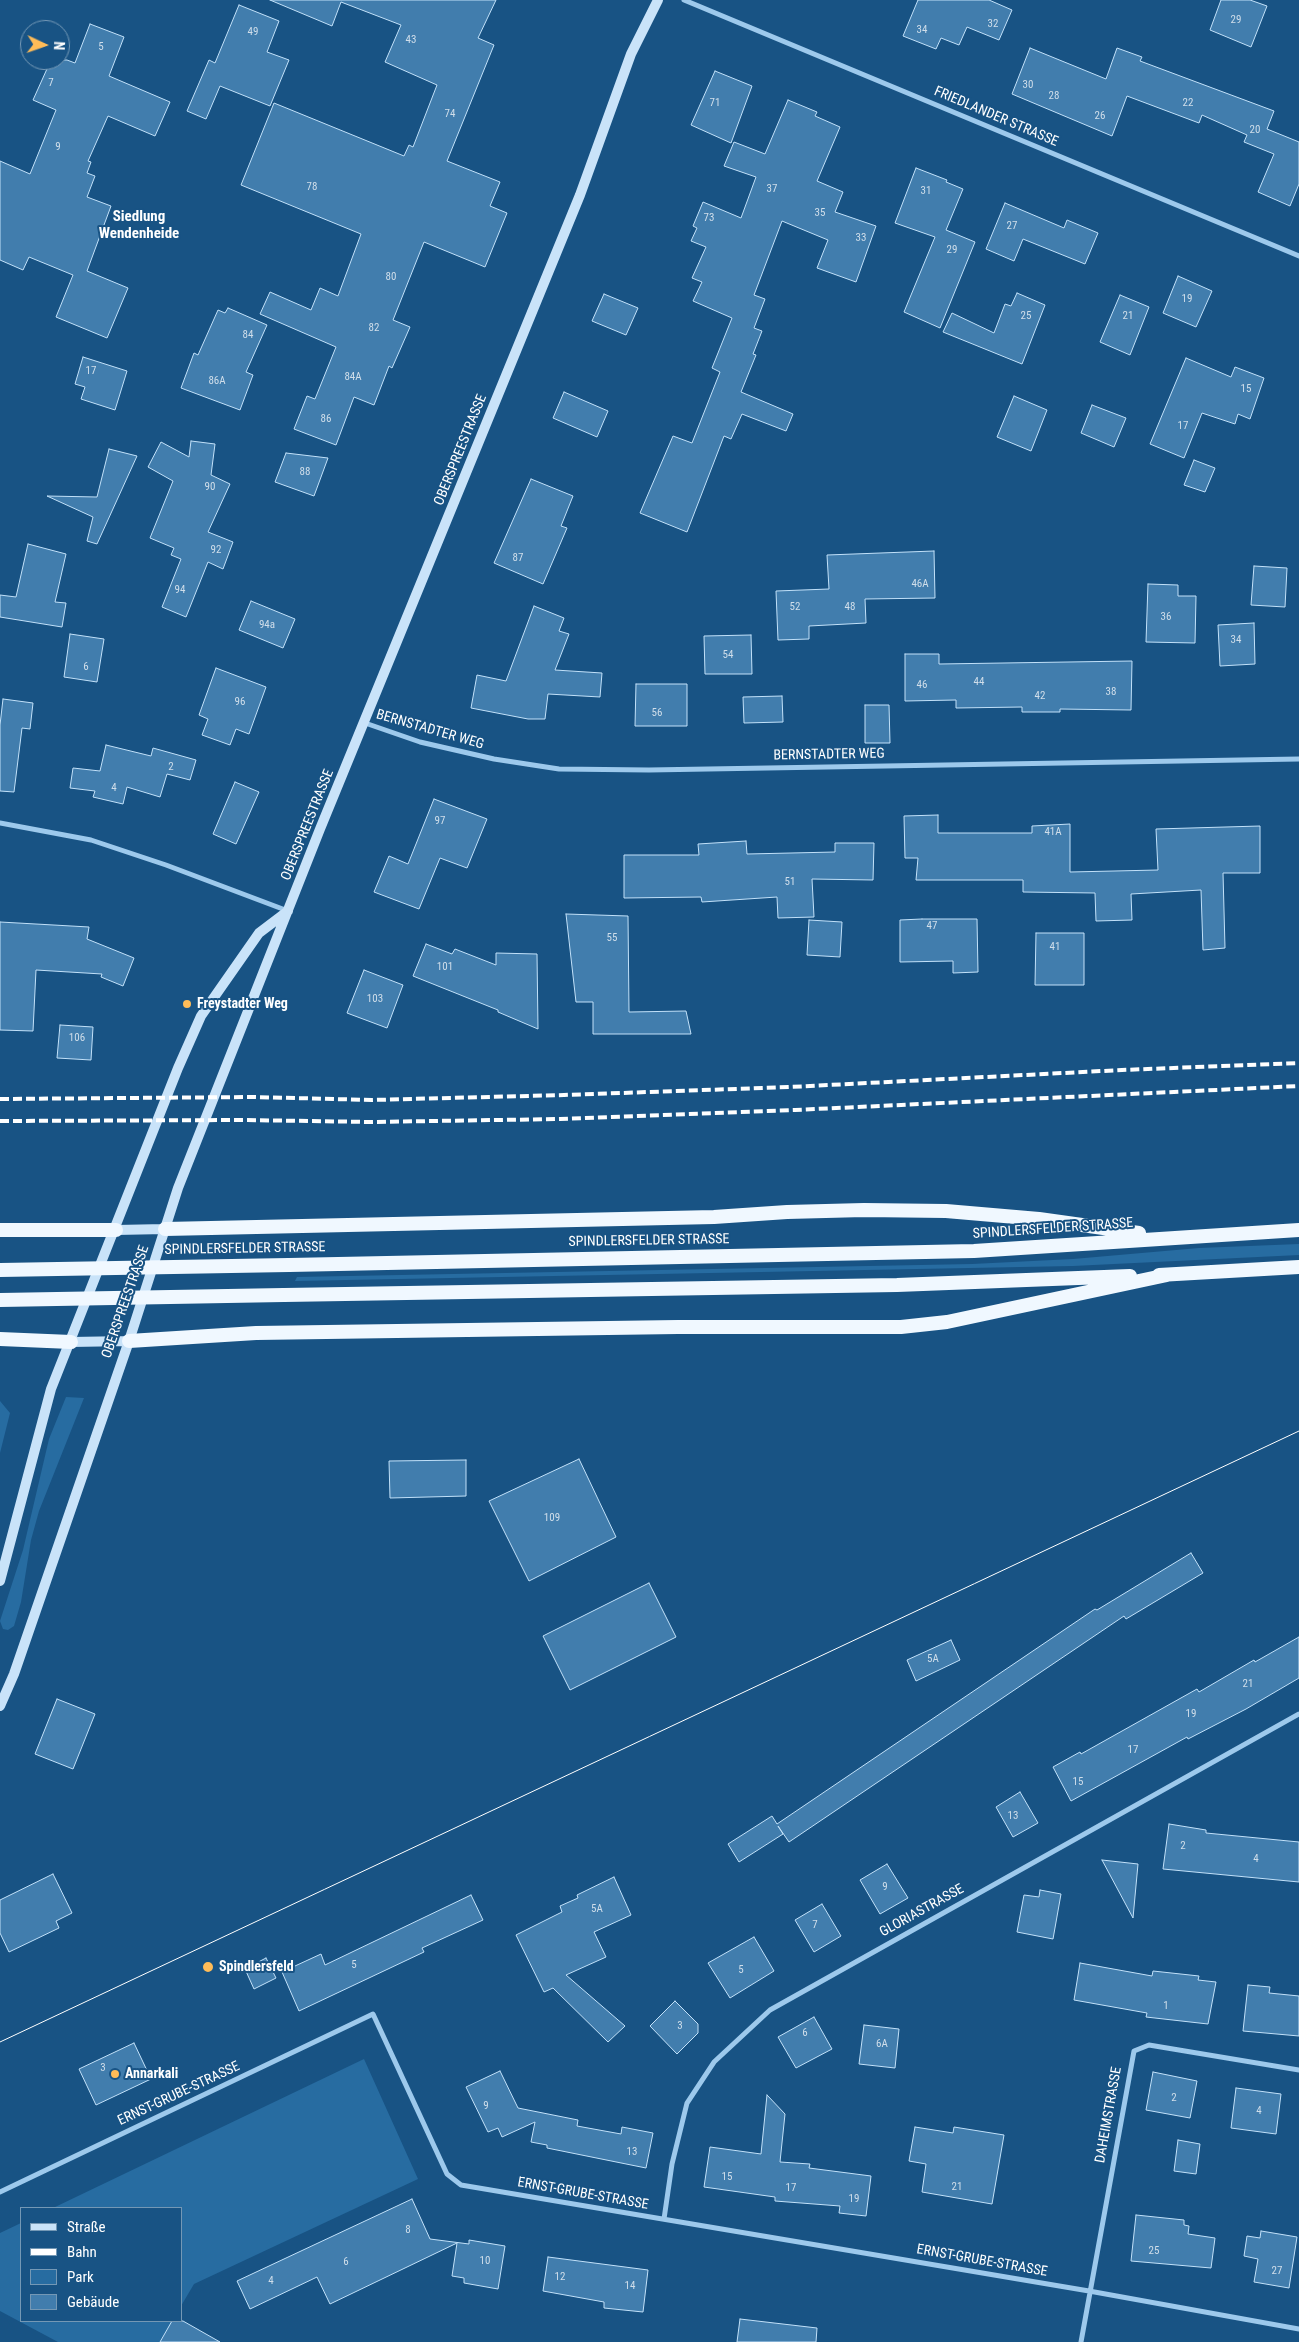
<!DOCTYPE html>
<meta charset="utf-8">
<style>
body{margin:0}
#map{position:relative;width:1299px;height:2342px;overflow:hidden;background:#185384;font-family:"Roboto Condensed",sans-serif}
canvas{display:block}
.legend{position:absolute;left:20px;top:2207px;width:162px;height:115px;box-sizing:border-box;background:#185384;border:1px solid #7498b5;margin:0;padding:6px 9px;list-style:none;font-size:15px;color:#fff}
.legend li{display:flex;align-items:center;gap:10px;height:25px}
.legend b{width:25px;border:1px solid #7498b5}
.north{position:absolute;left:20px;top:20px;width:50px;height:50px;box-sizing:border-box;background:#185384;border:1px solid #7498b5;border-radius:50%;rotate:93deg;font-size:14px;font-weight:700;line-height:20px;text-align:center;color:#fff}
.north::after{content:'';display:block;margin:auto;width:18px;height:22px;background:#ffbc58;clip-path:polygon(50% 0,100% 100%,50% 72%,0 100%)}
</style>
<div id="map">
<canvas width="1299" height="2342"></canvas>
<ul class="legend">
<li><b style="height:6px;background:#c9e3f9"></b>Straße</li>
<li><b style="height:6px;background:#fff"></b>Bahn</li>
<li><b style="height:14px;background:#276ca1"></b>Park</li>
<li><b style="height:14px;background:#417dad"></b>Gebäude</li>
</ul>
<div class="north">N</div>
</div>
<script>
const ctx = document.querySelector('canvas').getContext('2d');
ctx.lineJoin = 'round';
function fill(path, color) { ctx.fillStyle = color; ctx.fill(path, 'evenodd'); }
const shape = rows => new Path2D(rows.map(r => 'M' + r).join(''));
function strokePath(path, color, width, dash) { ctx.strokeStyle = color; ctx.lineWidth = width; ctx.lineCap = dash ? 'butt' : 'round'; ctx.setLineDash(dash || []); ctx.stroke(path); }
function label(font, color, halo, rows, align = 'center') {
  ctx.font = font + ' "Roboto Condensed",sans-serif'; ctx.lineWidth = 4; ctx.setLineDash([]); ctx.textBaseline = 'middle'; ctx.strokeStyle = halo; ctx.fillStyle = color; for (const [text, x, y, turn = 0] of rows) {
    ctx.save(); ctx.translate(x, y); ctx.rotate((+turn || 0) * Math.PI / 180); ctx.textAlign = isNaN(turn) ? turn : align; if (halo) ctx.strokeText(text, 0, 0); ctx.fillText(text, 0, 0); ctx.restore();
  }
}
const green = shape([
 [1299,1244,1299,1255,1073,1266,295,1281,297,1277,972,1264,1073,1259,1199,1248],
 [66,1397,84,1398,39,1511,31,1540,21,1602,14,1626,8,1630,3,1629,0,1621,23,1550,49,1439],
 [0,1401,10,1413,0,1453],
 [364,2059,418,2179,194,2284,181,2306,181,2208,53,2208],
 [21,2223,21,2321,173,2321,160,2342,58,2342,0,2311,0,2233]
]);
const building = shape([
 [270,0,496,0,478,38,494,45,447,161,500,182,490,206,507,213,485,267,424,242,393,320,410,327,392,368,389,366,374,405,354,397,336,445,294,429,307,396,315,399,336,347,260,314,270,292,311,310,320,288,338,296,361,234,241,185,274,103,404,156,409,145,413,147,437,85,385,62,401,25,341,2,332,26,270,0],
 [918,0,989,0,1012,10,999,40,967,27,959,45,941,38,936,49,903,36,918,0],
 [1221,0,1250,0,1267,6,1251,47,1210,30,1221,0],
 [239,5,279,21,267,52,289,60,270,106,220,86,206,119,187,111,209,60,215,63,239,5],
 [90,24,124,37,109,76,170,102,155,136,108,116,88,161,91,162,87,173,95,176,87,197,111,206,87,271,128,288,107,338,56,317,73,275,29,257,23,270,0,260,0,161,30,174,56,110,33,100,51,60,67,60,75,63,90,24],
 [1030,48,1106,79,1117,48,1142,57,1140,61,1274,111,1267,129,1299,142,1299,184,1290,206,1258,192,1274,154,1244,142,1247,135,1202,115,1199,123,1127,96,1112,136,1012,94,1030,48],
 [715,71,752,86,731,143,691,125,715,71],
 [788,100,817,112,815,116,840,127,817,181,843,192,835,212,876,226,856,282,817,268,828,240,782,221,754,295,765,299,754,328,762,331,753,354,756,355,741,392,793,414,786,431,742,414,731,439,724,436,687,532,640,513,673,436,692,443,720,372,712,368,732,318,693,301,702,282,692,278,706,247,691,241,697,228,693,226,703,202,741,218,756,177,724,166,734,142,765,154,788,100],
 [916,168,947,180,946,182,963,189,946,230,975,242,940,328,904,312,935,237,895,223,916,168],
 [1005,203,1064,228,1067,220,1098,233,1085,264,1023,239,1014,261,986,249,1005,203],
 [1178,276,1212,291,1196,327,1163,313,1178,276],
 [1017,293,1045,305,1022,364,943,332,952,313,994,333,1005,304,1011,306,1017,293],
 [604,294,638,308,626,335,592,321,604,294],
 [1120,295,1149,307,1130,355,1100,342,1120,295],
 [228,308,267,325,246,372,253,375,240,410,181,388,194,353,198,355,218,310,225,313,228,308],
 [83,357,127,371,115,410,81,399,85,387,75,384,83,357],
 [1186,358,1231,377,1235,367,1264,378,1250,419,1238,414,1235,424,1202,413,1184,458,1150,444,1186,358],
 [564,392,608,411,597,437,553,418,564,392],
 [1014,396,1047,410,1031,451,997,437,1014,396],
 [1092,405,1126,418,1114,447,1081,433,1092,405],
 [191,441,215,444,211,475,230,484,208,532,233,542,223,569,208,562,186,617,162,607,181,559,171,555,174,548,150,538,173,481,148,467,161,442,189,457,191,441],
 [109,449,137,456,97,544,87,541,93,517,47,496,97,497,109,449],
 [286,453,328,458,314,496,275,482,286,453],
 [1194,460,1215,468,1205,492,1184,485,1194,460],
 [531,479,573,496,561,526,567,528,543,584,494,563,531,479],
 [28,544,66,554,55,602,66,603,62,627,0,617,0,595,16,597,28,544],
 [934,551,935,598,865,599,866,623,809,626,809,639,778,640,776,591,829,589,827,555,934,551],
 [1254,566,1287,568,1285,607,1251,605,1254,566],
 [1148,584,1178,585,1178,596,1196,596,1195,643,1146,642,1148,584],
 [251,601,295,619,283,648,239,630,251,601],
 [534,606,564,618,559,631,569,634,555,670,602,673,600,697,548,694,545,719,528,719,471,708,477,675,506,681,534,606],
 [1254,623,1255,664,1220,666,1218,625,1254,623],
 [70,634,104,639,97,682,64,677,70,634],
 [751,635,752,674,705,674,704,636,751,635],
 [905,654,939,654,939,664,1132,661,1131,710,1060,709,1060,712,1022,712,1022,707,956,708,956,700,905,701,905,654],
 [216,668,266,687,249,734,236,729,230,745,202,735,208,719,199,715,216,668],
 [636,684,687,684,687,726,635,726,636,684],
 [782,696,783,722,744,723,743,697,782,696],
 [3,699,33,703,30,729,22,728,14,792,0,791,0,725,3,699],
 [865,705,889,705,890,743,865,743,865,705],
 [106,745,151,756,153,748,196,760,190,780,167,774,160,797,127,787,123,804,93,797,95,791,70,788,73,768,100,771,106,745],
 [235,782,259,792,236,844,213,834,235,782],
 [434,799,487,819,467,868,440,858,419,909,374,892,389,856,408,864,434,799],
 [938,815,938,833,1032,833,1032,826,1070,824,1070,872,1158,870,1156,829,1260,826,1260,873,1223,873,1225,948,1203,950,1201,890,1131,894,1132,920,1096,921,1095,893,1023,892,1023,880,916,880,918,858,905,858,904,816,938,815],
 [746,841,747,854,835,852,835,843,874,843,873,880,812,879,814,917,778,918,777,897,702,902,701,897,624,898,624,855,699,855,698,844,746,841],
 [566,914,628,916,629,1012,686,1011,691,1034,593,1034,593,1002,576,1002,566,914],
 [922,919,977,919,978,972,953,973,953,961,900,962,900,920,922,919],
 [809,920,842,922,840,957,807,955,809,920],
 [0,922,89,927,87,939,134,958,123,986,101,977,102,974,36,970,33,1031,0,1030,0,922],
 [1036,933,1084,933,1084,985,1035,985,1036,933],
 [426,944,452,954,455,949,496,965,496,953,537,954,538,1029,498,1012,498,1010,413,976,426,944],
 [364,970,403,985,387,1028,347,1013,364,970],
 [60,1025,93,1027,91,1060,57,1058,60,1025],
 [579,1459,616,1537,529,1581,489,1501,579,1459],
 [466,1460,466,1496,390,1498,389,1461,466,1460],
 [1191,1553,1203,1573,1126,1619,1124,1616,789,1842,778,1826,783,1834,739,1862,728,1844,772,1816,777,1824,1095,1609,1097,1610,1191,1553],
 [649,1583,676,1637,570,1690,543,1636,649,1583],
 [1299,1637,1299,1678,1246,1709,1188,1739,1187,1737,1071,1801,1053,1767,1080,1752,1081,1754,1197,1689,1199,1692,1254,1660,1255,1662,1299,1637],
 [951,1640,960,1660,916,1681,907,1660,951,1640],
 [57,1699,95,1714,73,1769,35,1754,57,1699],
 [1020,1792,1038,1823,1013,1837,996,1807,1020,1792],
 [1169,1824,1206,1830,1206,1833,1299,1842,1299,1882,1163,1869,1169,1824],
 [1102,1860,1138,1864,1133,1918,1102,1860],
 [887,1864,908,1898,880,1914,860,1880,887,1864],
 [53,1874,72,1913,56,1921,59,1928,9,1952,0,1933,0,1900,53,1874],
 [614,1877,631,1915,594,1932,606,1957,566,1975,625,2026,608,2042,553,1988,544,1992,516,1935,562,1912,560,1906,578,1898,577,1895,614,1877],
 [1040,1890,1061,1894,1053,1939,1017,1932,1024,1895,1039,1897,1040,1890],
 [471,1895,483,1920,422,1948,424,1952,299,2011,282,1972,321,1954,325,1965,471,1895],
 [822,1904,841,1936,814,1952,795,1920,822,1904],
 [754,1937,774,1971,730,1998,708,1963,754,1937],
 [266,1958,276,1978,254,1989,245,1969,266,1958],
 [1080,1963,1152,1976,1153,1971,1199,1976,1198,1980,1216,1982,1208,2024,1146,2017,1147,2013,1074,2000,1080,1963],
 [1248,1985,1270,1987,1269,1993,1299,1996,1299,2036,1243,2031,1248,1985],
 [675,2001,698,2024,698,2033,677,2054,650,2026,675,2001],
 [814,2017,832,2049,796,2068,778,2037,814,2017],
 [864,2025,899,2029,895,2068,859,2064,864,2025],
 [134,2043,151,2079,96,2105,79,2069,134,2043],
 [500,2071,518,2108,578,2120,577,2126,621,2134,622,2127,653,2133,646,2168,547,2148,547,2145,531,2142,535,2122,502,2137,498,2128,488,2132,466,2087,500,2071],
 [1153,2072,1197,2081,1190,2118,1146,2110,1153,2072],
 [1236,2088,1281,2094,1276,2134,1231,2128,1236,2088],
 [767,2095,785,2114,780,2162,810,2164,809,2168,871,2176,866,2216,839,2213,840,2206,775,2201,775,2197,704,2187,710,2147,761,2154,767,2095],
 [915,2127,953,2133,954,2127,1004,2135,992,2204,922,2192,926,2164,909,2161,915,2127],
 [1178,2140,1200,2144,1196,2174,1174,2171,1178,2140],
 [412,2199,430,2239,469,2244,469,2240,505,2246,498,2289,464,2283,464,2278,452,2276,457,2243,330,2304,317,2277,250,2309,237,2281,412,2199],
 [1136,2215,1184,2220,1184,2225,1189,2226,1188,2234,1215,2238,1211,2268,1131,2261,1136,2215],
 [1261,2231,1297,2237,1289,2288,1254,2282,1258,2259,1244,2256,1247,2236,1260,2238,1261,2231],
 [548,2257,648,2270,643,2312,604,2308,604,2302,543,2291,548,2257],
 [740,2319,817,2328,816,2342,737,2342,740,2319],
 [172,2321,183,2321,220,2342,160,2342,172,2321]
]);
const minor = shape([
 [684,0,1299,256],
 [365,723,420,742,494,759,559,769,649,770,1299,759],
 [0,823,91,840,166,865,288,911],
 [0,2192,373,2014,447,2174,461,2185,1089,2291,1299,2329],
 [664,2219,672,2164,687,2103,714,2062,770,2010,1299,1714],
 [1081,2342,1134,2051,1149,2045,1299,2070]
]);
const secondary = shape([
 [116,1230,165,1229],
 [71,1342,129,1341],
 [0,1581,51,1389,178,1068,201,1016,259,933,288,911],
 [0,1706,14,1674,129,1341,178,1188,320,829,580,195,631,54,658,0]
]);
const trunk = shape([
 [165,1229,714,1217,787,1212,864,1210,946,1211,1039,1219,1139,1233],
 [0,1230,116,1230],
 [289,1265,974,1251,1299,1230],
 [1159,1275,1299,1267],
 [284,1295,897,1285,1130,1276],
 [0,1339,71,1342],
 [129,1341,256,1333,678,1327,901,1327,947,1322,1167,1275]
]);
const tram = shape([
 [0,2042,1299,1431]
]);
const rail = shape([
 [0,1099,254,1097,372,1100,564,1095,790,1087,1122,1070,1299,1063],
 [0,1121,245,1120,371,1122,560,1119,795,1110,1299,1086]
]);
const trunkBridge = shape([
 [0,1270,289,1265],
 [0,1300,284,1295]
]);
const markers = [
 [187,1004,5,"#ffbc58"],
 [208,1967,6,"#ffbc58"],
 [115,2074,5,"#ffbc58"]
];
const numberNames = [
 ["29",1236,20],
 ["32",993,24],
 ["34",922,30],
 ["49",253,32],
 ["43",411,40],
 ["5",101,47],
 ["7",51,83],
 ["30",1028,85],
 ["28",1054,96],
 ["71",715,103],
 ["22",1188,103],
 ["74",450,114],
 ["26",1100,116],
 ["20",1255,130],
 ["9",58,147],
 ["78",312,187],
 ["37",772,189],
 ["31",926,191],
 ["35",820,213],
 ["73",709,218],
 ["27",1012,226],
 ["33",861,238],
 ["29",952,250],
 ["80",391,277],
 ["19",1187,299],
 ["25",1026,316],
 ["21",1128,316],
 ["82",374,328],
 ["84",248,335],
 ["17",91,371],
 ["84A",353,377],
 ["86A",217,381],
 ["15",1246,389],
 ["86",326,419],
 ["17",1183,426],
 ["88",305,472],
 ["90",210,487],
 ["92",216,550],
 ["87",518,558],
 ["46A",920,584],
 ["94",180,590],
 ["52",795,607],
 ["48",850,607],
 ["36",1166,617],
 ["94a",267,625],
 ["34",1236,640],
 ["54",728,655],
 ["6",86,667],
 ["44",979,682],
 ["46",922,685],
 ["38",1111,692],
 ["42",1040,696],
 ["96",240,702],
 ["56",657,713],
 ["2",171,767],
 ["4",114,788],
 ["97",440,821],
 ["41A",1053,832],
 ["51",790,882],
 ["47",932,926],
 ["55",612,938],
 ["41",1055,947],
 ["101",445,967],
 ["103",375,999],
 ["106",77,1038],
 ["109",552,1518],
 ["5A",933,1659],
 ["21",1248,1684],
 ["19",1191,1714],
 ["17",1133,1750],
 ["15",1078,1782],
 ["13",1013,1816],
 ["2",1183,1846],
 ["4",1256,1859],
 ["9",885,1887],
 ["5A",597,1909],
 ["7",815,1925],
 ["5",354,1965],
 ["5",741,1970],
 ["1",1166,2006],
 ["3",680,2026],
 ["6",805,2033],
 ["6A",882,2044],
 ["3",103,2068],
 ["2",1174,2098],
 ["9",486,2106],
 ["4",1259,2111],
 ["13",632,2152],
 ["15",727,2177],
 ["21",957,2187],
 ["17",791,2188],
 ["19",854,2199],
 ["8",408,2230],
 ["25",1154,2251],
 ["10",485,2261],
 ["6",346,2262],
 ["27",1277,2271],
 ["12",560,2277],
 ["4",271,2281],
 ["14",630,2286]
];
const streetNames = [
 ["FRIEDLANDER STRASSE",996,117,23],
 ["OBERSPREESTRASSE",461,450,-68],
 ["BERNSTADTER WEG",430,730,16],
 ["BERNSTADTER WEG",829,755,-1],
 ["OBERSPREESTRASSE",308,825,-68],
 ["SPINDLERSFELDER STRASSE",1053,1229,-4],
 ["SPINDLERSFELDER STRASSE",649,1241,-1],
 ["SPINDLERSFELDER STRASSE",245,1249,-1],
 ["OBERSPREESTRASSE",126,1302,-71],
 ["GLORIASTRASSE",922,1911,-29],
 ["ERNST-GRUBE-STRASSE",179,2094,-25],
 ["DAHEIMSTRASSE",1109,2115,-80],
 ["ERNST-GRUBE-STRASSE",583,2194,10],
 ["ERNST-GRUBE-STRASSE",982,2261,10]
];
const poiNames = [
 ["Freystadter Weg",197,1004],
 ["Spindlersfeld",219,1967],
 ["Annarkali",125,2074]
];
const neighbourhoodNames = [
 ["Siedlung",139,217],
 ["Wendenheide",139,234]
];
fill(green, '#276ca1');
fill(building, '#417dad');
strokePath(building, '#c2e1f9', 1);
strokePath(minor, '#9dc9ec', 5);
strokePath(secondary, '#c9e3f9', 10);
strokePath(trunk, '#f0f8ff', 14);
strokePath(tram, '#fff', 1);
strokePath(rail, '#fff', 4, [9, 4]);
strokePath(trunkBridge, '#f0f8ff', 14);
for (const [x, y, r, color] of markers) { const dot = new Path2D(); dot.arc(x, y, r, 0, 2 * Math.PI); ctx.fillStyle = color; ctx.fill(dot); strokePath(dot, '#185384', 2); }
label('11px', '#d0deea', null, numberNames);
label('14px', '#fff', '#185384', streetNames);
label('bold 14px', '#fff', '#185384', poiNames, 'left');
label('bold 15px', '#fff', '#185384', neighbourhoodNames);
</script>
